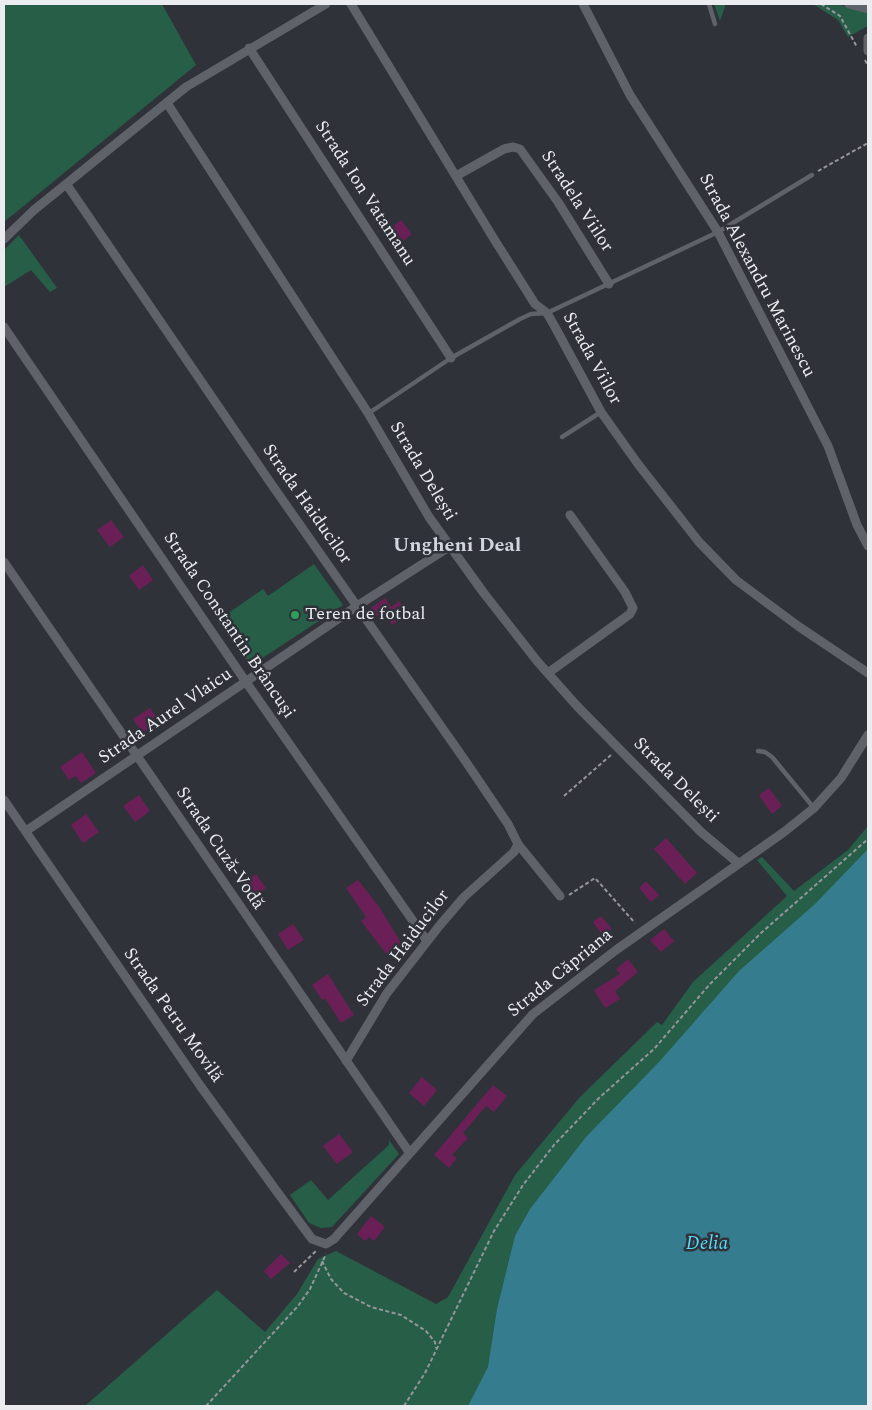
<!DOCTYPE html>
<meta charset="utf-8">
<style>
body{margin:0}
#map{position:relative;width:872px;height:1410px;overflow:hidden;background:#303239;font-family:Spectral,serif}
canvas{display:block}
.frame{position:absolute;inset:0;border:5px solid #ebecf0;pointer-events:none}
</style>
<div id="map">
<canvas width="872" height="1410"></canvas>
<div class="frame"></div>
</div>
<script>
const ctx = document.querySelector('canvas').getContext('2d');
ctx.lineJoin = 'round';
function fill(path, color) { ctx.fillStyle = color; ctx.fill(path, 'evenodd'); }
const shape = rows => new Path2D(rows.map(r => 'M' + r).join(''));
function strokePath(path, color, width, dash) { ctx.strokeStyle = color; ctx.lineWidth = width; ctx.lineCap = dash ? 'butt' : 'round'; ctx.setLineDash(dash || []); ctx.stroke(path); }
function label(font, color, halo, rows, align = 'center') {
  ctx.font = font + ' Spectral,serif'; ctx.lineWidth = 5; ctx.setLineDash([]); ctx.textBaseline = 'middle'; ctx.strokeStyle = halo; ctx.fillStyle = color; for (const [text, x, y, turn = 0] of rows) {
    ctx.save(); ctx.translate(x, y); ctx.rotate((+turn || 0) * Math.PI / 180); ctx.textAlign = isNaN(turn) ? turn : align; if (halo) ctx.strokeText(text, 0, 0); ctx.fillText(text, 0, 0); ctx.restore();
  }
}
const green = shape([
 [4,4,162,4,196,65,4,222],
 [714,4,726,4,720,21],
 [813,4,835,4,868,11,868,26,848,37,838,20],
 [19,235,57,288,50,292,31,270,4,287,4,250],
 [314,564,343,605,258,661,245,659,217,621,263,589,268,596],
 [868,826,868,872,490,1406,85,1406,217,1290,265,1332,297,1294,318,1259,336,1251,436,1304,448,1297,515,1175,580,1097,657,1022,662,1025,693,982,787,896,757,860,762,857,794,891,848,850],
 [389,1140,399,1154,332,1227,321,1228,309,1223,290,1195,311,1180,328,1200,389,1145]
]);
const water = shape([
 [868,849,868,1406,468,1406,488,1367,497,1309,515,1236,530,1209,586,1137,659,1062,739,971,815,904]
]);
const building = shape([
 [401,220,412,234,398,245,387,231],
 [111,520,124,537,110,547,97,530],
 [143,565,153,580,139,590,129,576],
 [385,598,391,607,399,601,408,614,392,625,383,612,378,617,371,608],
 [150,708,159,721,142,733,133,719],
 [82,752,96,773,81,783,76,776,69,780,60,767],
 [769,788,782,806,772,814,759,795],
 [139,795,150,811,135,822,123,806],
 [86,814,99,832,83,843,71,825],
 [666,838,697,873,685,884,654,849],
 [256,874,266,888,254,897,244,883],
 [358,880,380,908,403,946,388,956,361,921,366,917,346,888],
 [646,881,659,895,651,902,639,888],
 [601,916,612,929,603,936,593,922],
 [293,924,304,940,288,950,278,934],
 [664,929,674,941,661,952,650,940],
 [628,959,638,972,615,991,620,999,605,1008,594,990,620,974,616,969],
 [328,974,354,1015,341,1023,325,998,322,1000,312,985],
 [422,1077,437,1090,424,1106,409,1093],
 [493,1085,507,1096,494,1112,486,1106,463,1133,468,1138,452,1155,457,1158,449,1168,434,1155],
 [339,1134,353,1152,337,1164,323,1146],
 [371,1216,385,1227,374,1241,369,1237,365,1241,357,1234],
 [281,1254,290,1263,271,1279,264,1271]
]);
const path = shape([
 [821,4,840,16,857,47],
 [865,60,868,66],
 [818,171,868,143],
 [564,796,611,755],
 [569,895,595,878,635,923],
 [322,1261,331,1279,344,1293,371,1307,401,1315,426,1331,435,1342,436,1348],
 [294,1272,317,1250],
 [206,1406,298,1306,310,1289,326,1254],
 [404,1406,425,1373,494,1231,523,1185,554,1145,599,1098,654,1049,710,984,761,933,868,839]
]);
const lane = shape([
 [709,4,715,24],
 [369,413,451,358,520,319,531,314,547,313,718,232,812,175],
 [562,437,601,412],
 [758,751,765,752,772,757,814,808]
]);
const street = shape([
 [351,4,494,239,535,304,547,313,555,327,601,412,638,464,699,542,736,580,798,626,868,673],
 [583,4,630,95,718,232,828,446,857,525,868,546],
 [849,4,868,9],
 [868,38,868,51],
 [249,48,451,358],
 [167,103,368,413,429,517,483,592,537,661,577,706,701,832,738,863],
 [456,176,504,149,513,147,520,149,558,202,609,284],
 [67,185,272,485,464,759,508,824,518,844,560,896],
 [4,239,34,210,186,87,326,4],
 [4,327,246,682,427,941],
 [4,562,409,1152],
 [548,673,630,614,633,608,625,592,570,515],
 [4,800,199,1084,275,1189,312,1239,326,1244,334,1239,533,1014,616,950,784,832,814,808,841,778,868,735],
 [26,831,357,606,449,547],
 [346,1061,387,993,440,925,464,897,514,852,518,844]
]);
const markers = [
 [295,615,5,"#2e9e5b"]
];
const streetNames = [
 ["Strada Ion Vatamanu",364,194,57],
 ["Stradela Viilor",576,202,57],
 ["Strada Alexandru Marinescu",756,276,62],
 ["Strada Viilor",591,359,61],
 ["Strada Delești",422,472,59],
 ["Strada Haiducilor",306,505,55],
 ["Strada Constantin Brâncuşi",228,626,56],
 ["Strada Aurel Vlaicu",166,717,-34],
 ["Strada Delești",675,781,45],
 ["Strada Cuză-Vodă",219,849,56],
 ["Strada Haiducilor",404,949,-53],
 ["Strada Căpriana",561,974,-39],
 ["Strada Petru Movilă",172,1016,55]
];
const poiNames = [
 ["Teren de fotbal",305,615]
];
const waterNames = [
 ["Delia",707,1245]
];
const quarterNames = [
 ["Ungheni Deal",457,547]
];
fill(green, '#265e48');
fill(water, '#357c8e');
fill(building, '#6a2057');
strokePath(path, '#95969b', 2, [4, 2.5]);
strokePath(lane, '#60626a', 4.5);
strokePath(street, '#60626a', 9);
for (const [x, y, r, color] of markers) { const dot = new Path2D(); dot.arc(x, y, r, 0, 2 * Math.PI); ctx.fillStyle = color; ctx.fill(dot); strokePath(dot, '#303239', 2); }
label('18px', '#ebecf0', '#303239', streetNames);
label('18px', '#ebecf0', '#303239', poiNames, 'left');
label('italic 19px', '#55dcfd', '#303239', waterNames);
label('bold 20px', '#d2d5de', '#303239', quarterNames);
</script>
